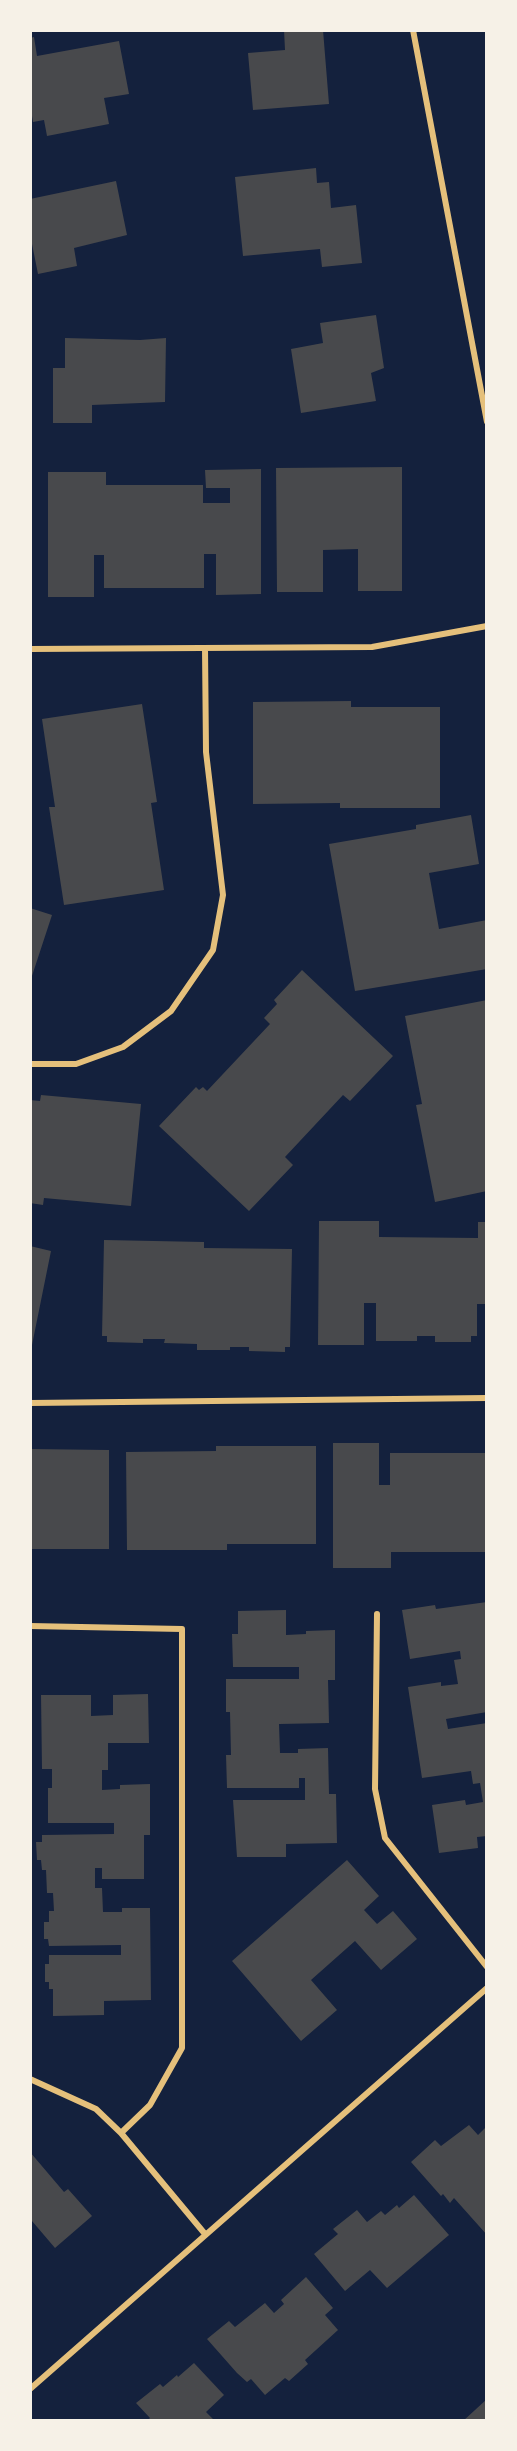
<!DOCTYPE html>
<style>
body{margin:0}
#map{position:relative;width:517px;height:2451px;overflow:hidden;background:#14213d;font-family:"Source Serif 4",serif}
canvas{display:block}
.frame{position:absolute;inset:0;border:32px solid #f6f1e7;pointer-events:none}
</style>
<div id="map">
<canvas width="517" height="2451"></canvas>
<div class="frame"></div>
</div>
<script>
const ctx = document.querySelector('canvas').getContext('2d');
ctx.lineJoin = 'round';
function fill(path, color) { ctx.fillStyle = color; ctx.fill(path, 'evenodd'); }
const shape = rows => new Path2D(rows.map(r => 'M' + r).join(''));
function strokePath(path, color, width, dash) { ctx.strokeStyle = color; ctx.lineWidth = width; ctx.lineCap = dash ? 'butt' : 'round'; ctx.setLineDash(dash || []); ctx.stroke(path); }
const building = shape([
 [284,30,323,30,329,104,253,110,248,53,285,50],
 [34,37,37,56,119,41,129,94,104,98,109,124,47,136,44,120,33,122,30,104,30,38],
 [316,168,317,183,329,182,331,208,356,205,362,263,322,267,320,249,243,256,235,177],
 [116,181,127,235,74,248,77,266,38,274,30,234,30,199],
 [376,315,384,368,371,373,376,401,301,413,291,349,323,343,320,323],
 [65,338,140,340,166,338,165,402,92,405,92,423,53,423,53,368,65,368],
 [402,467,402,591,358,591,358,549,323,550,323,592,277,592,276,468],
 [261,469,261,594,216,595,216,554,204,554,204,588,104,588,104,555,94,555,94,597,48,597,48,472,106,472,106,485,203,485,203,503,230,503,230,488,206,488,205,470],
 [351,701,351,707,440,707,440,808,340,808,340,803,253,804,253,702],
 [142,704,157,802,151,803,164,890,64,905,49,807,55,807,42,719],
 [471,815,479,864,429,873,439,929,487,920,487,969,355,991,329,844,416,829,416,825],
 [30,908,52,915,30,982],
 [302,970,393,1056,350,1101,343,1095,285,1157,293,1165,249,1211,159,1126,196,1087,199,1090,203,1087,207,1091,270,1024,264,1018,277,1004,274,1000],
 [487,1000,487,1191,435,1202,416,1105,422,1104,405,1016],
 [41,1095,141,1104,131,1206,44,1198,43,1205,30,1203,30,1100,40,1101],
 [319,1221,379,1221,379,1237,478,1238,478,1222,487,1222,487,1304,477,1304,477,1336,471,1336,471,1342,435,1342,435,1336,417,1336,417,1341,376,1341,376,1303,364,1303,364,1345,318,1345],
 [104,1240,204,1242,204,1248,292,1249,290,1347,285,1347,285,1352,249,1351,249,1347,230,1347,230,1350,197,1350,197,1344,164,1343,165,1339,143,1339,143,1343,107,1342,107,1336,102,1336],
 [30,1246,51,1251,31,1350,30,1350],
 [333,1443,379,1443,379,1485,390,1485,390,1453,487,1453,487,1552,391,1552,391,1568,333,1568],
 [216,1446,316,1446,316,1544,227,1544,227,1550,127,1550,126,1452,216,1451],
 [30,1449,109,1450,109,1549,30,1549],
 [487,1602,487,1712,446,1719,448,1729,487,1723,487,1836,477,1837,478,1848,439,1853,432,1805,465,1800,466,1805,483,1802,480,1783,473,1784,471,1771,422,1778,408,1687,441,1682,441,1686,458,1684,454,1660,461,1659,460,1651,410,1659,402,1610,435,1605,436,1609],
 [286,1610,286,1635,306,1634,306,1631,335,1630,335,1680,328,1680,329,1723,279,1724,280,1753,298,1753,298,1749,328,1748,329,1794,336,1794,337,1843,286,1844,286,1857,237,1857,233,1800,305,1800,305,1778,299,1778,299,1788,227,1788,226,1755,231,1755,230,1712,226,1712,226,1679,299,1679,299,1667,233,1667,232,1634,238,1634,238,1611],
 [148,1694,149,1743,108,1743,108,1770,102,1770,102,1790,120,1789,120,1785,150,1784,150,1835,144,1835,144,1879,102,1879,102,1868,95,1868,95,1888,102,1888,103,1912,122,1912,122,1908,150,1908,151,2000,104,2001,104,2015,53,2016,53,1989,49,1989,49,1982,45,1982,45,1964,49,1964,49,1955,121,1955,121,1945,49,1946,48,1939,44,1939,44,1922,49,1922,49,1911,54,1911,53,1893,47,1893,46,1870,42,1870,41,1860,37,1860,36,1842,42,1842,42,1835,114,1834,114,1823,48,1823,48,1788,52,1788,52,1769,42,1769,41,1695,91,1695,91,1716,113,1715,113,1695],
 [347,1860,379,1896,364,1910,377,1924,393,1911,417,1939,381,1970,355,1941,311,1980,337,2010,301,2041,232,1961],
 [469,2125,478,2135,487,2126,487,2235,454,2198,450,2203,443,2194,441,2196,411,2162,435,2140,441,2146],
 [30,2152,64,2192,68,2189,92,2216,55,2248,32,2221,30,2222],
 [414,2195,449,2235,387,2288,370,2270,345,2291,314,2254,338,2234,333,2229,357,2210,367,2222,381,2211,385,2215,397,2205,399,2208],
 [306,2277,333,2308,325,2315,338,2330,305,2360,308,2364,289,2381,285,2378,265,2395,251,2379,247,2382,237,2373,207,2339,229,2321,235,2327,265,2303,274,2313,284,2304,281,2300],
 [194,2363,224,2395,206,2412,215,2421,147,2421,150,2418,136,2403,160,2384,163,2387,177,2375,178,2377],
 [487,2399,487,2421,463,2421]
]);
const minor = shape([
 [413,30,487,422],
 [30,649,372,647,487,626],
 [30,1064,76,1064,123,1047,171,1011,213,950,223,895,206,752,205,648],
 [30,1403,487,1398],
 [377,1614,375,1789,385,1838,487,1967],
 [30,1626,182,1629,182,2048,150,2105,121,2133],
 [30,2079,96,2109,121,2133,205,2234],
 [30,2389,487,1988]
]);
fill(building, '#48494c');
strokePath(minor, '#e5c07b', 6);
</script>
